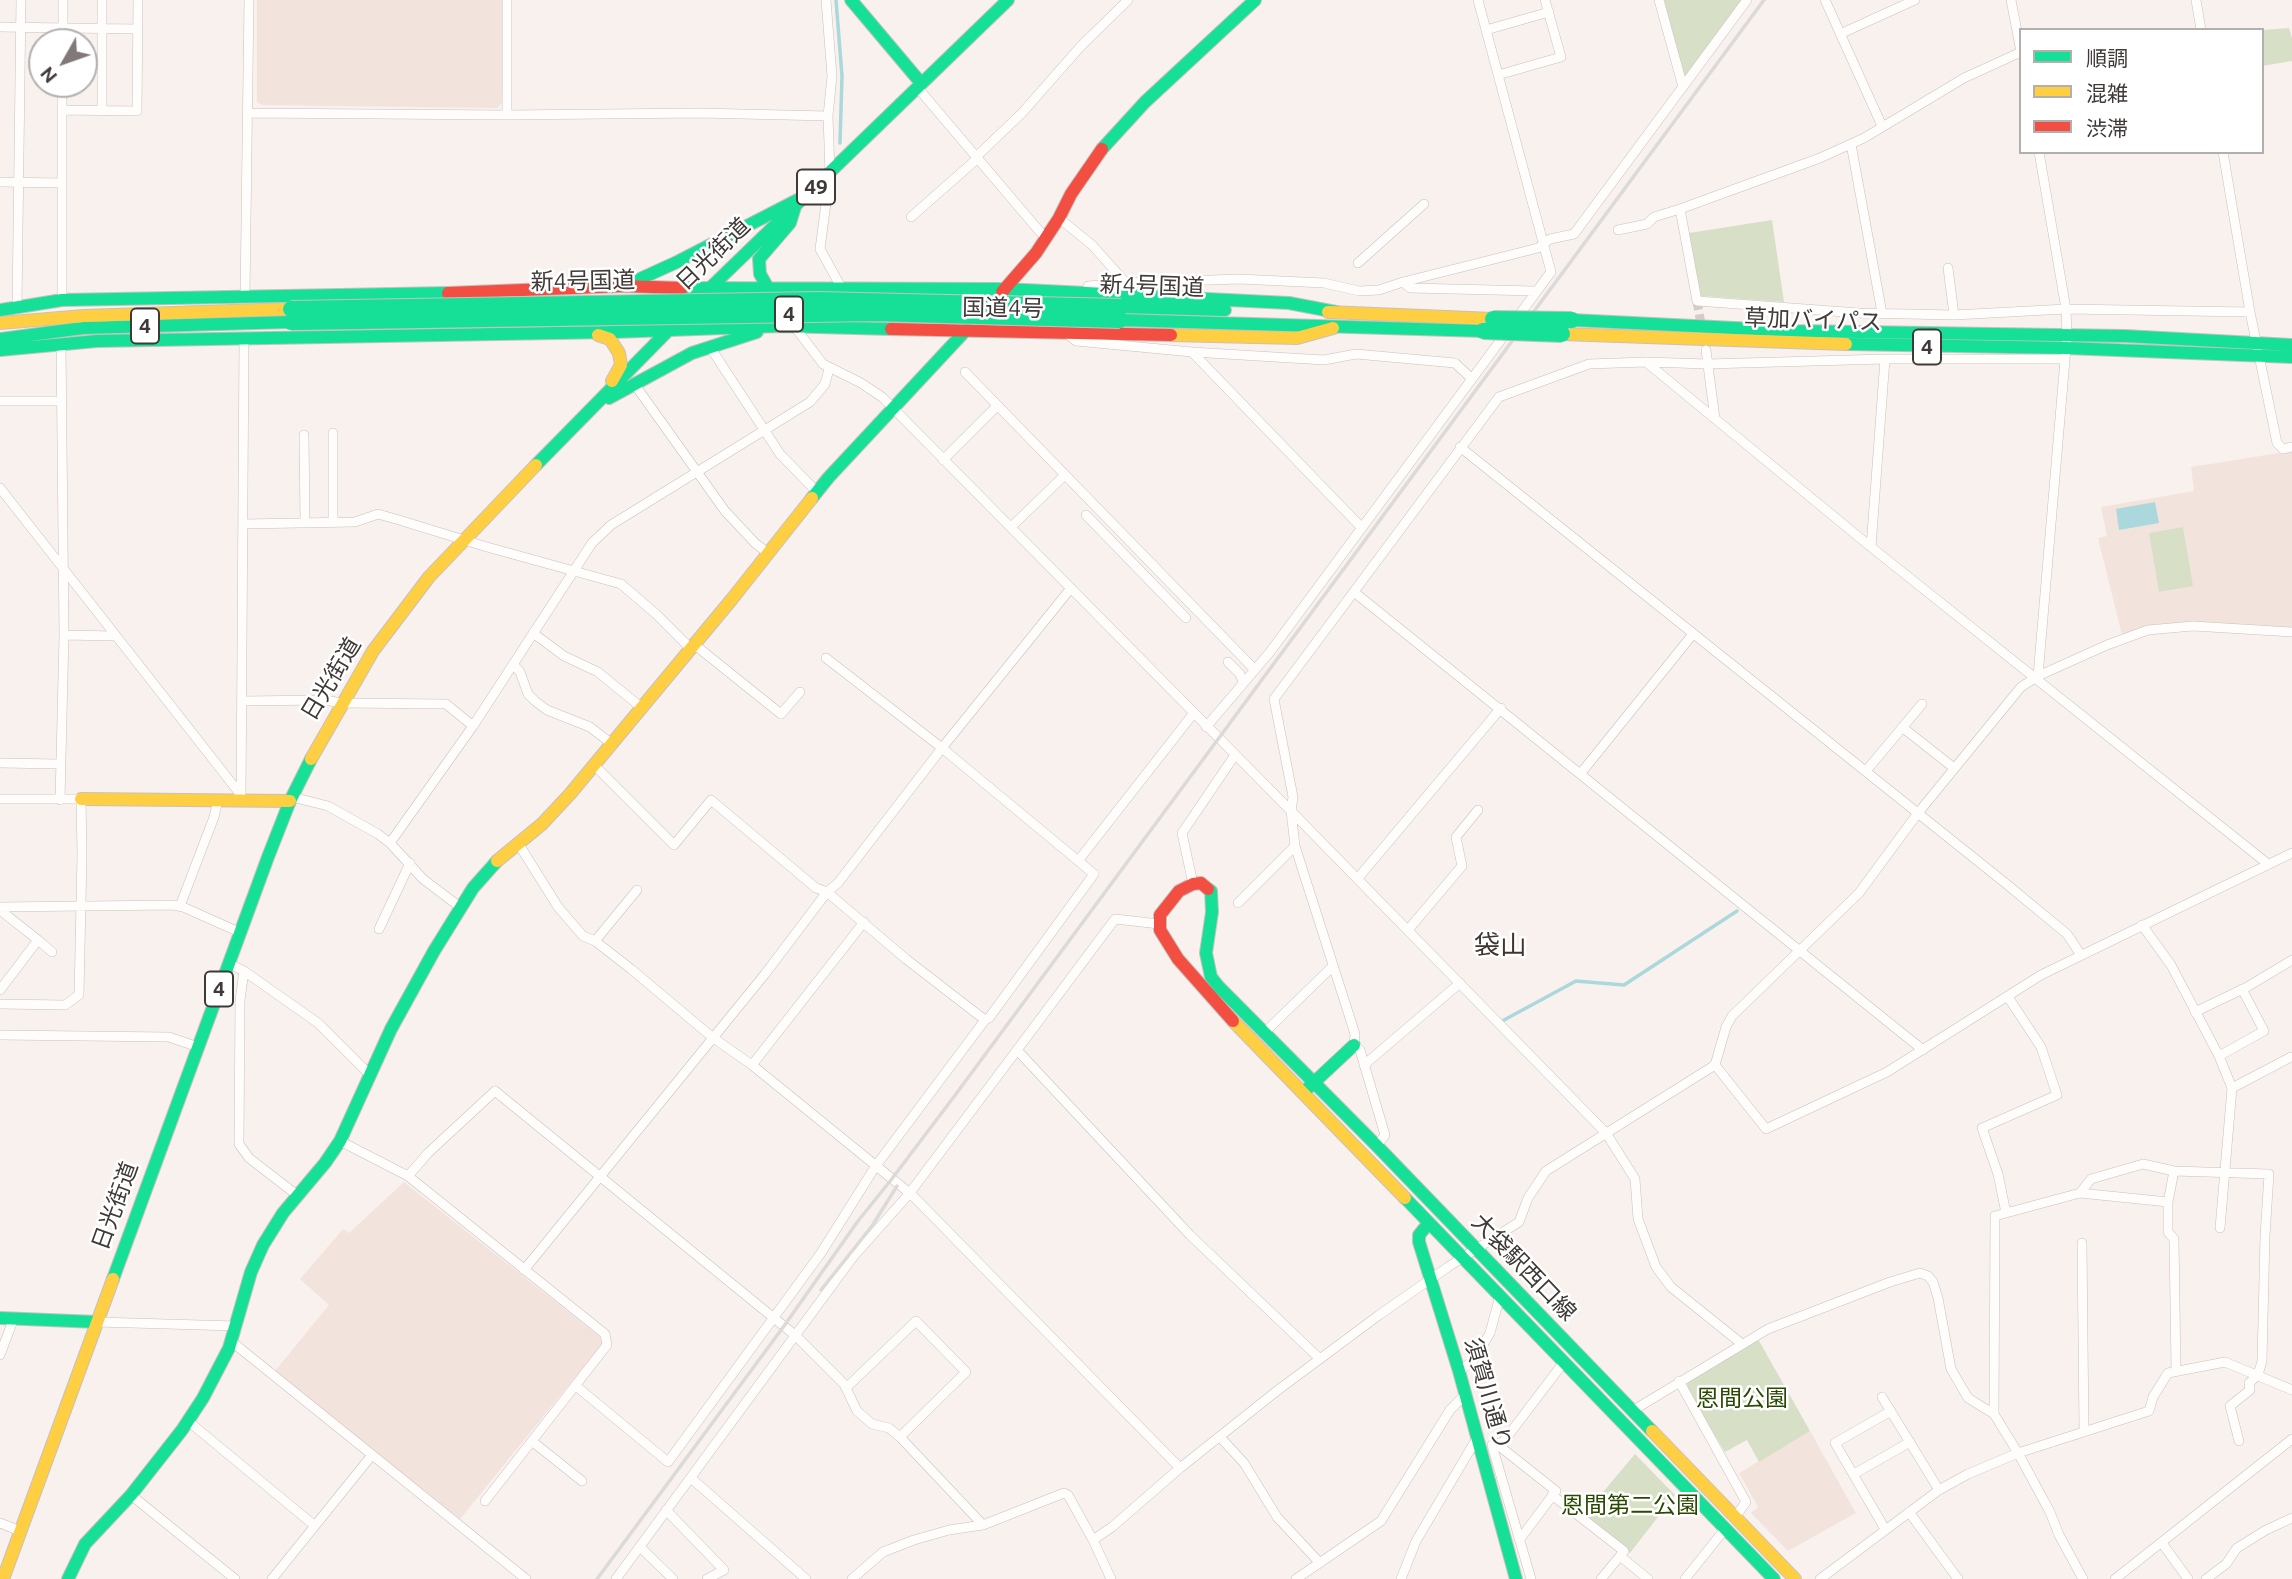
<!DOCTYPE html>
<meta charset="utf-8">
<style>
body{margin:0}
#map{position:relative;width:2292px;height:1579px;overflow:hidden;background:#f9f1ee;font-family:Ubuntu,"Noto Sans JP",sans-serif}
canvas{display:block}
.legend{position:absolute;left:2019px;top:28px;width:245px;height:126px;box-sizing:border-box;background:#fff;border:2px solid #b2b0af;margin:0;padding:9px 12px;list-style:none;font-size:21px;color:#3f3937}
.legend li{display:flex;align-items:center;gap:14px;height:35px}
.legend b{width:35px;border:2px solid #b2b0af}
.north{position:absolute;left:28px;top:28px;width:70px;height:70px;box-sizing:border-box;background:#fff;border:2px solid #b2b0af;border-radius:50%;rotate:230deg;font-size:19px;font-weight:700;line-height:28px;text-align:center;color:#3f3937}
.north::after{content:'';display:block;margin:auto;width:24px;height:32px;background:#807977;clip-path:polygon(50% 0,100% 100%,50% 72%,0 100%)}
</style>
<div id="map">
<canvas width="2292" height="1579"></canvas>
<ul class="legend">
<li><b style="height:9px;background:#16e098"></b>順調</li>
<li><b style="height:9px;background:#ffcf43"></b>混雑</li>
<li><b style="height:9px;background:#f24e42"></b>渋滞</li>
</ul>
<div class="north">N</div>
</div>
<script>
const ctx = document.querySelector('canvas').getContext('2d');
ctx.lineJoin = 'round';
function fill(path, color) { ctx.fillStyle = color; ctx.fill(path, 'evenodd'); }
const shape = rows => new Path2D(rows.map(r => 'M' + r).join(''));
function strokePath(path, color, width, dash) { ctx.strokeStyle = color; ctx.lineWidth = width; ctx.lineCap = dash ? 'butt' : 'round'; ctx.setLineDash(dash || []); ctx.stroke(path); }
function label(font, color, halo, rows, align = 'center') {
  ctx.font = font + ' Ubuntu,"Noto Sans JP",sans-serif'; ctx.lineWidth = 5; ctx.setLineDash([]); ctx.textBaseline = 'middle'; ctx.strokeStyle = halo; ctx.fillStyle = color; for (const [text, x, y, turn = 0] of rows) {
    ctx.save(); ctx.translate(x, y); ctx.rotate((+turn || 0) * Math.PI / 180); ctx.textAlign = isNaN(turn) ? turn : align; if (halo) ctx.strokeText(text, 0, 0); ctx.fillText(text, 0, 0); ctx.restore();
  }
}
const built = shape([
 [257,0,502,0,502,103,497,108,262,105,257,102],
 [2292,451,2292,628,2147,626,2122,635,2098,538,2107,536,2101,507,2194,491,2191,467],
 [404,1182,600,1337,602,1344,460,1519,275,1371,329,1305,300,1279,343,1229,349,1233],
 [1810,1431,1856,1513,1788,1551,1751,1513,1758,1507,1739,1473]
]);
const green = shape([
 [1664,0,1742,0,1685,78],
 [2289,28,2292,38,2292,61,2262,66,2262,30],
 [1772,220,1784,302,1701,296,1689,233],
 [2183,527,2193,586,2159,592,2149,533],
 [1758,1339,1810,1431,1759,1462,1747,1440,1725,1452,1687,1389,1688,1378],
 [1635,1454,1675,1495,1630,1553,1582,1517]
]);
const water = shape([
 [2155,502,2159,523,2119,530,2116,509]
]);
const stream = shape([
 [836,0,842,76,840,143],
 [1504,1020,1576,981,1624,985,1737,911]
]);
const streetTunnel = shape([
 [1697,301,1702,330]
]);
const street = shape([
 [507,0,507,115],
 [826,0,832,76,828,116,830,173,820,249,841,287],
 [1659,0,1683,87],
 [1825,0,1882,126],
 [2011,0,2021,52],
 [2196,0,2201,30],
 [0,27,137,29],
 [1486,30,1549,12],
 [1840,34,1915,0],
 [63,42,63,0],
 [2021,52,1964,78,1864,138,1820,158,1680,209,1697,301,1859,313,1954,315,2066,309,2250,312],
 [1498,75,1561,57,1545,0],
 [917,87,1046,239],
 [62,110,137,111,138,0],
 [102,111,102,0],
 [247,113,507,115,699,113,828,116],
 [1851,144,1882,313],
 [2223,152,2250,312,2277,443,2283,449,2292,447],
 [976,157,1022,113,1081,46,1128,0],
 [0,182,62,183],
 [911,217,978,158],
 [1059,218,1092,245,1126,283,1239,279,1324,283,1359,291,1379,290,1403,282,1538,248,1550,239,1574,234,1747,0],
 [1618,230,1647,224,1654,217,1680,209],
 [1358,263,1424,204],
 [1948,268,1954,315],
 [1403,282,1410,288,1535,291],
 [1088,286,1126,283],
 [245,296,249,0],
 [62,300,62,84],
 [17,307,21,0],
 [794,326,823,364,861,383,882,397,1291,811,1295,846,1355,1034,1354,1045,1360,1050,1385,1135,1377,1146],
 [1067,334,1076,341,1192,352,1324,360,1356,354,1455,363,1472,379],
 [710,347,780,454,817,492],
 [1706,350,1715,419],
 [1192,352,1361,527],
 [1647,362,1707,364,1885,359,2065,359],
 [965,372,1255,670],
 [635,385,725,511,755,543,769,554],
 [0,401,61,401],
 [304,435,305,523],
 [1460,447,2004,882,2067,934,2081,955],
 [943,460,997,406],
 [0,488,241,795],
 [1086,515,1186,618],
 [333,522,333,433],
 [244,524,355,522,378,514,399,520,487,547,621,584,656,614,691,649],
 [1011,527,1065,475],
 [1871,547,1885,359],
 [1354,592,1923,1050],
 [533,633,564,656,598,672,642,708],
 [64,635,115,636],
 [695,645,781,714,800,692],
 [1228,662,1240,674,1243,682],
 [514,665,520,672,528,694,535,701,547,710,590,727,612,744],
 [2038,676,2067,336,2066,309,2039,152],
 [242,701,325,700,341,703,446,704,473,726],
 [1206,727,1270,652,1551,272,1478,0],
 [1902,727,1954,768],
 [0,763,60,764],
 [594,765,674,845,711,800,816,888,827,892,906,959,985,1020,989,1018,1094,874,942,748,826,658],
 [1866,771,1922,704],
 [1581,773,1693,634],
 [292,797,328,806,378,834,390,843,423,879,460,907],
 [0,799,81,799,82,855,79,995,65,1005,0,1004],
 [60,800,64,635,61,344],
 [241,800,244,338],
 [390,843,473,726,592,543,611,525,810,402,825,384,829,369],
 [518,843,558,907,583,936,595,941,631,969,712,1037,752,1065,912,1195,1180,1468],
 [1078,861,1193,714],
 [1358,878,1501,708],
 [1193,884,1182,833,1235,755],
 [1238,903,1295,846],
 [180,906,214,817,218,800],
 [0,907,173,905,183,907,239,932],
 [0,910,38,940,0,990],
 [2142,925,2171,965,2219,1056,2232,1088,2220,1228],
 [379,929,410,863],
 [1408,930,1462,866,1456,837,1478,810],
 [38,940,52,952],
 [595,941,637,890],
 [228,963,244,971,318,1023,369,1074],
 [244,971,240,1000,239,1144,249,1158,297,1195],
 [2195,1012,2247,987,2292,960],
 [1264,1033,1333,966],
 [0,1035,169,1037,198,1047],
 [1017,1050,1115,919,1159,924],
 [2219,1056,2264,1031,2242,989],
 [752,1065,864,922],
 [1364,1065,1460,983],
 [1715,1065,1766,1129,1887,1072,2041,975,2292,853],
 [2232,1088,2291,1057],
 [340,1141,408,1176,605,1334,607,1345,485,1501],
 [2174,1171,2168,1202,2168,1232,2174,1239,2176,1370],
 [408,1176,428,1153,495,1091,796,1336,844,1384,857,1411,872,1424,889,1428,900,1437,983,1525],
 [2080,1193,2168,1202],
 [2006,1213,1998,1174,1982,1128,2057,1095,2041,1047,2008,997],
 [2082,1243,2084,1432],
 [524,1270,765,974,827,892,838,883,942,748,1071,588],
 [97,1322,236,1326],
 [231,1341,526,1579],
 [1742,1344,1671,1287,1656,1267,1638,1219,1635,1179,1606,1133,1291,811,1293,797,1274,699,1499,397,1589,364,1646,362,1871,547,2268,864],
 [0,1355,14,1318],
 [1459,1371,1473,1361,1490,1333,1500,1296],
 [1679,1381,1746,1502,1735,1517],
 [576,1386,668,1462,821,1253,875,1167,985,1020],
 [846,1388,916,1321,966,1372,900,1437],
 [1882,1397,1939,1490],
 [1632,1411,1768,1329,1890,1282,1920,1273,1928,1276,1933,1282,1938,1298,1951,1369,1968,1398,1994,1414,2018,1453,2050,1512,2059,1535,2083,1579],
 [1994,1414,1995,1216,2080,1193,2091,1179,2143,1164,2174,1171,2269,1174,2265,1236,2262,1361,2258,1375,2249,1383,2250,1390,2230,1406,2239,1441],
 [188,1421,315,1526],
 [1220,1437,1244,1463,1277,1517,1319,1562],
 [533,1442,582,1481],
 [1492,1445,1531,1579],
 [1495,1445,1504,1441,1564,1362],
 [1498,1445,1556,1491,1520,1539],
 [1854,1474,1910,1442],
 [691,1478,806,1579],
 [131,1495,235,1579],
 [1552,1495,1624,1551,1620,1556,1648,1579],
 [666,1510,724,1570,707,1579],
 [1909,1512,1958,1579],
 [0,1523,20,1531],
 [1885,1529,1835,1443,1891,1411],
 [1093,1540,1112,1527,1180,1468,1278,1390,1379,1315,1448,1267,1519,1222,1528,1198,1546,1171,1715,1065,1726,1027,1732,1016,1859,893,1918,813,2021,687,2038,676,2107,645,2148,630,2193,626,2292,632],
 [2162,1543,2188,1579],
 [640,1547,673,1579],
 [272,1579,372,1455],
 [616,1579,853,1257,909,1194,1017,1050,1190,1235,1320,1359],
 [852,1579,883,1552,914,1540,949,1530,983,1525,1064,1493,1068,1495,1093,1540,1111,1579],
 [1296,1579,1381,1521,1450,1410,1465,1395],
 [1401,1579,1416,1541,1477,1438],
 [1601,1579,1620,1556],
 [1685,1579,1725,1529],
 [1820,1579,1939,1490,1968,1474,2018,1453,2149,1411,2153,1397,2168,1373,2225,1362,2292,1390],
 [2115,1579,2292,1439],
 [2206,1579,2226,1564,2237,1548,2266,1530,2292,1518]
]);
const fast = shape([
 [851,0,921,83],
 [1102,149,1145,102,1255,0],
 [631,283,677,262,807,195],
 [682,288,1005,289,1289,303,1336,312],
 [768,288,760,274,759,259,790,223,795,207],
 [709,289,1008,0],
 [1121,307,1225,310],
 [0,310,62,300,448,293],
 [1120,320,1483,331],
 [1572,320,1796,331,2125,336,2292,345],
 [0,339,83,328,291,322],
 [1846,344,2066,348,2292,357],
 [0,350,97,341,614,332,781,326,891,329],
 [609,398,692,353,757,332],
 [536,465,709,289],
 [812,498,829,477,968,328],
 [1208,889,1211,891,1212,912,1206,953,1211,977,1219,987,1377,1146,1652,1431],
 [1308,1088,1354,1045],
 [1405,1198,1774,1579],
 [1428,1224,1419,1235,1419,1242,1459,1371,1516,1579],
 [113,1279,268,857,290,801,311,759],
 [0,1318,97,1322],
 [68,1579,85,1544,131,1495,182,1430,203,1398,229,1348,251,1272,263,1245,283,1213,325,1163,340,1141,391,1029,434,951,473,888,497,861]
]);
const slow = shape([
 [1328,312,1493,319],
 [0,323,84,316,291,309],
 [1562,334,1846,344],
 [598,335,610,339,619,353,621,365,612,381],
 [1171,335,1297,338,1333,328],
 [311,759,373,651,429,577,536,465],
 [81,799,290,801],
 [497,861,542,824,570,794,732,599,812,498],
 [1233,1021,1405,1198],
 [1652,1431,1795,1579],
 [3,1579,113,1279]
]);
const jam = shape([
 [1002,292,1036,253,1059,218,1071,194,1102,149],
 [448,293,622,286,682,288],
 [891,329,1171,335],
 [1208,889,1201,883,1193,884,1179,891,1160,915,1160,930,1178,959,1233,1021]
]);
const rail = shape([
 [821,1290,872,1226,897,1186],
 [597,1579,784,1326,858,1221,891,1180,953,1098,1764,0]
]);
const fastBridge = shape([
 [291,309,817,300,1121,307],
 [1493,319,1572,320],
 [291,322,875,313,1120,320],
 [1483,331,1562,334]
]);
const shields = [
 [816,187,38],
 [789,314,28],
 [145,326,28],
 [1927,347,28],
 [219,989,28]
];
const shieldNames = [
 ["49",816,187],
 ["4",789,314],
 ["4",145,326],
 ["4",1927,347],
 ["4",219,989]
];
const streetNames = [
 ["日光街道",713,254,-44],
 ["新4号国道",583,281,-1],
 ["新4号国道",1152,286,2],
 ["国道4号",1003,308,1],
 ["草加バイパス",1813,320,2],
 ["日光街道",331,679,-59],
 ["日光街道",115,1206,-70],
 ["大袋駅西口線",1524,1267,46],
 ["須賀川通り",1488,1394,74]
];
const parkNames = [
 ["恩間公園",1742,1398],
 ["恩間第二公園",1630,1505]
];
const quarterNames = [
 ["袋山",1500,945]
];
fill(built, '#f3e3dd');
fill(green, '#d7e0c7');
fill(water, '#abd8dc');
strokePath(stream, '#abd8dc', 3.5);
strokePath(streetTunnel, '#d4ccc9', 9, [9, 4.5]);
strokePath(street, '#c7c1be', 10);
strokePath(fast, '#c7c1be', 14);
strokePath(slow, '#c7c1be', 14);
strokePath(jam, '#c7c1be', 14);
strokePath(street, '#fefdfc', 9);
strokePath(fast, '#16e098', 12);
strokePath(slow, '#ffcf43', 12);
strokePath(jam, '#f24e42', 12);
strokePath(rail, '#dcd9d9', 3.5);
strokePath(fastBridge, '#c7c1be', 18, []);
strokePath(fastBridge, '#16e098', 16);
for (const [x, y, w] of shields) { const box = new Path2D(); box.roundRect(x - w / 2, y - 17.5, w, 35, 5); ctx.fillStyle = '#fff'; ctx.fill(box); strokePath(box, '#3f3937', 2); }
label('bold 21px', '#3f3937', null, shieldNames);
label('23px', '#3f3937', '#fff', streetNames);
label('23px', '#2a4800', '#fff', parkNames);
label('26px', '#413531', '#fff', quarterNames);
</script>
